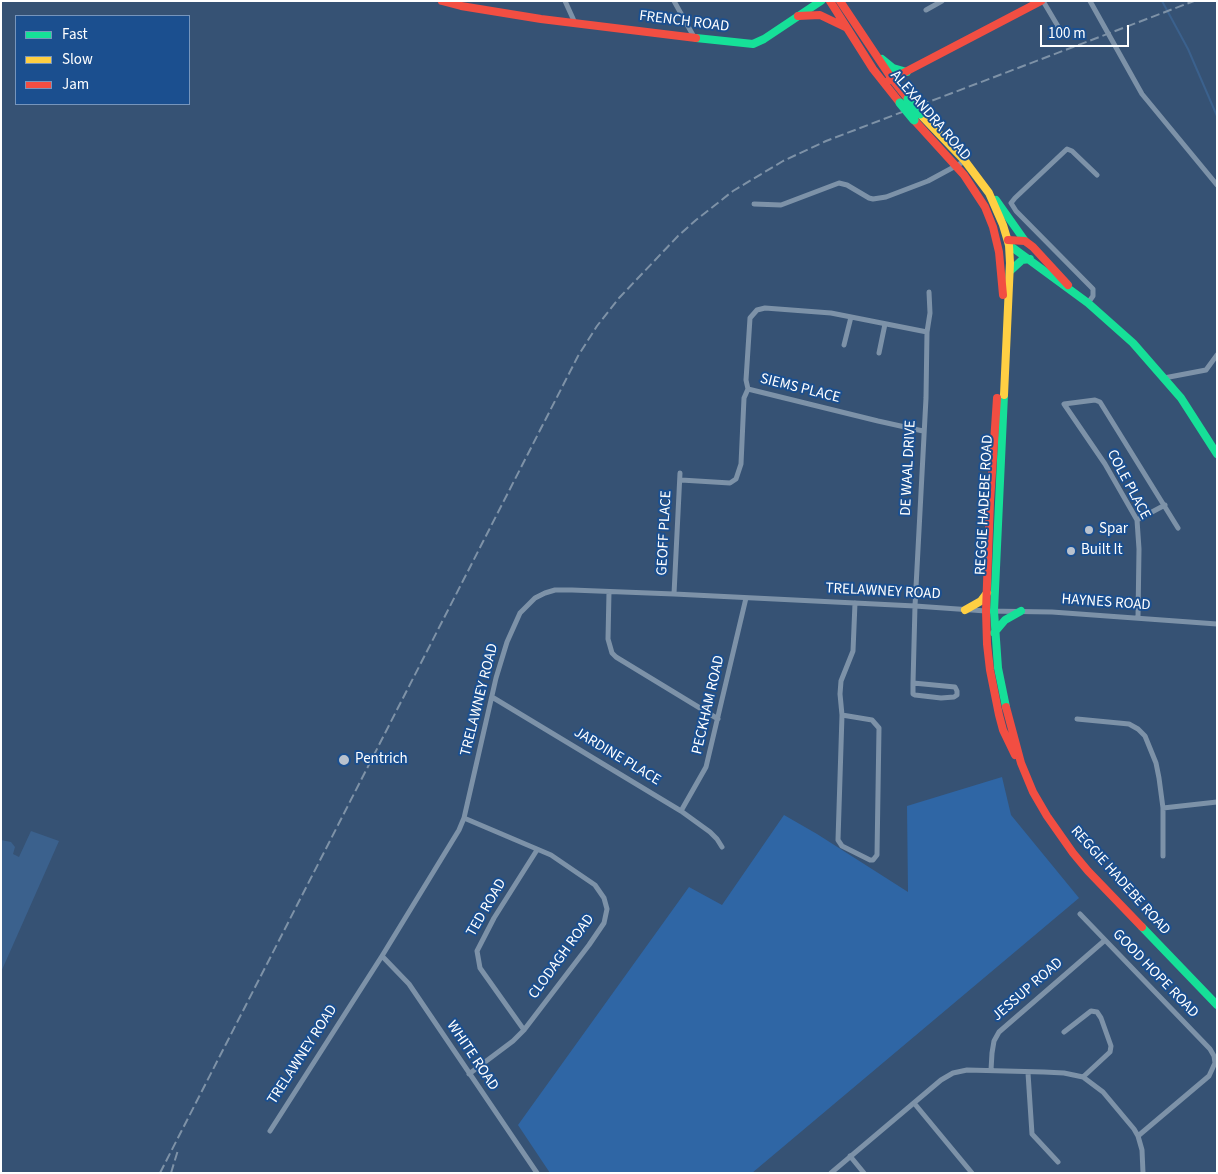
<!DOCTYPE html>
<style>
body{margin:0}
#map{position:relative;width:1218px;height:1174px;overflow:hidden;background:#365274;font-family:"Source Sans 3",sans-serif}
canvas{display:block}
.frame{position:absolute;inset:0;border:2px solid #fff;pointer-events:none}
.legend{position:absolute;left:15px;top:15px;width:175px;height:90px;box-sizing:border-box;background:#1b4f8f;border:1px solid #7695bc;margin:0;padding:6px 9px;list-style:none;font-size:15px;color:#fff}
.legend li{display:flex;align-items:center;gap:10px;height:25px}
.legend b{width:25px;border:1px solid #7695bc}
.scale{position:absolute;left:1040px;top:25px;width:89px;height:22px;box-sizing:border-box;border:2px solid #fff;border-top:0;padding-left:6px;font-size:15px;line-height:18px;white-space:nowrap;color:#fff;-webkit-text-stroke:4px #1b4f8f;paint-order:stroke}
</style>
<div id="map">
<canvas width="1218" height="1174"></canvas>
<div class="frame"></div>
<ul class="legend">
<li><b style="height:6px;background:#16e098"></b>Fast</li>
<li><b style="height:6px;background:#ffcf43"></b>Slow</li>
<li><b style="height:6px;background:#f24e42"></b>Jam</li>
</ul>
<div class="scale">100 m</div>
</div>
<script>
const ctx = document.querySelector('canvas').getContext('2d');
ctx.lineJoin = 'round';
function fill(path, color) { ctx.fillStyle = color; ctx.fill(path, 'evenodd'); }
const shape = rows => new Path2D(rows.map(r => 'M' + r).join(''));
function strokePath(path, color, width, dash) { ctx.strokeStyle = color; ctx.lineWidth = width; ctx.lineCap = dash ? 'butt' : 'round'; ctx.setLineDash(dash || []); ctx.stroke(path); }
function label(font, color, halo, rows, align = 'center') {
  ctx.font = font + ' "Source Sans 3",sans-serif'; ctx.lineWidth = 4; ctx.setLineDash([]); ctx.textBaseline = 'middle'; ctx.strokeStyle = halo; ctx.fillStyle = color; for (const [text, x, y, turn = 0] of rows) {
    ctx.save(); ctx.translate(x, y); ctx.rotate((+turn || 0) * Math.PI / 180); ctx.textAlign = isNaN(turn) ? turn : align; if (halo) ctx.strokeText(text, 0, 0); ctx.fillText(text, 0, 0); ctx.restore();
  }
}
const green = shape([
 [1002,777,1011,815,1079,898,752,1173,550,1173,518,1125,689,887,722,905,784,815,817,834,908,892,907,806]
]);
const water = shape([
 [31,831,59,841,1,972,1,840,11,842,15,847,13,854,19,857]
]);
const stream = shape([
 [1162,1,1188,49,1217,116]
]);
const street = shape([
 [565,1,575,23],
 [674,1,694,37],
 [1043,1,1059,28],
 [1090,1,1142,94,1217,185],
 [926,10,942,1],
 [754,204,781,205,839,183,847,185,869,198,873,199,886,197,928,181,965,161],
 [1088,303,1093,296,1093,289,1016,211,1011,203,1015,198,1067,149,1072,151,1097,175],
 [844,345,851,317],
 [879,353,885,324],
 [1164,378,1206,370,1217,355],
 [748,389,746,380,750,318,757,310,765,308,831,313,927,332],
 [748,389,878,421,923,431],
 [681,480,730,483,736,479,741,464,744,398,748,389],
 [1137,520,1165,505],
 [609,592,608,639,612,653,616,657,718,719],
 [674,594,680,473],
 [1138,617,1139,549,1137,520,1105,464,1064,404,1095,400,1100,402,1178,528],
 [913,683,955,687,957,691,957,695,954,697,941,698,915,695,913,694,913,683,915,606,926,398,927,332,930,313,929,292],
 [492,697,681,811,710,832,717,839,722,847],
 [842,715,872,720,879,728,877,855,873,860,870,860,842,846,838,840,842,715,840,694,841,681,853,651,855,603],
 [1077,719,1129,724,1138,729,1145,736,1156,763,1159,778,1163,808,1163,856],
 [1163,808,1217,802],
 [681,811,706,767,746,598],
 [464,818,551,855,595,885,604,898,607,909,604,923,589,945,524,1030,513,1041,469,1074],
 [1080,914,1210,1049,1214,1056,1215,1063,1209,1076,1138,1136],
 [382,956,409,984,537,1173],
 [524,1030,480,968,477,951,494,918,537,850],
 [1064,1032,1091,1011,1097,1012,1101,1018,1111,1046,1110,1052,1083,1077],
 [991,1070,992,1053,994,1041,999,1032,1104,941],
 [1028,1073,1032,1134,1058,1162],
 [914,1103,972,1173],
 [270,1131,382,956,459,830,464,818,496,678,507,642,520,613,535,598,545,593,555,590,572,590,674,594,915,606,986,611,1052,612,1217,624],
 [850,1156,864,1173],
 [831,1173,941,1080,953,1073,967,1070,1044,1072,1064,1073,1083,1077,1103,1092,1134,1129,1138,1136,1142,1150,1143,1173]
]);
const fast = shape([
 [696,38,753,44,764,39,821,1],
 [882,59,893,68,907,72],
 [996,200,1025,241],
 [1009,245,1088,303,1133,343,1181,398,1217,454],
 [1010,271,1022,260,1030,259],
 [1004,395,994,611,998,668,1006,707],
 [994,633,1005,620,1021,611],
 [1142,927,1217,1005]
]);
const slow = shape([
 [920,114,965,161,989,193,1003,225,1009,245,1010,263,1004,395],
 [965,610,981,601,987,593]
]);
const jam = shape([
 [442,1,461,6,541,19,696,38],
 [830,1,873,69,900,103],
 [840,1,892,79,908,99],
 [798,16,820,15,845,27],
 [888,81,1041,1],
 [914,120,964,175,985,207,993,227,999,252,1003,295],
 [1008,240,1025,241,1033,247,1068,285],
 [997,398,990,502,986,611,987,644,990,670,999,715,1003,730,1015,755],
 [1006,707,1021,763,1033,792,1047,816,1073,853,1088,871,1142,927]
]);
const rail = shape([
 [160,1173,578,356,597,326,619,298,678,236,696,220,733,191,783,161,826,141,1194,1],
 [171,1173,178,1150]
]);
const fastBridge = shape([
 [908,99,920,114],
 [900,103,914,120]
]);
const markers = [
 [1089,530,5,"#b9c2ce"],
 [1071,551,5,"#b9c2ce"],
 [344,760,6,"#b9c2ce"]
];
const streetNames = [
 ["FRENCH ROAD",684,22,7],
 ["ALEXANDRA ROAD",930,116,49],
 ["SIEMS PLACE",800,389,14],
 ["DE WAAL DRIVE",909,468,-87],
 ["COLE PLACE",1128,485,62],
 ["REGGIE HADEBE ROAD",985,505,-87],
 ["GEOFF PLACE",665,533,-87],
 ["TRELAWNEY ROAD",883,592,3],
 ["HAYNES ROAD",1106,603,4],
 ["TRELAWNEY ROAD",480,700,-76],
 ["PECKHAM ROAD",709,705,-77],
 ["JARDINE PLACE",617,757,31],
 ["REGGIE HADEBE ROAD",1120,881,48],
 ["TED ROAD",487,908,-60],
 ["CLODAGH ROAD",562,957,-54],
 ["GOOD HOPE ROAD",1155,974,46],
 ["JESSUP ROAD",1028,990,-41],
 ["TRELAWNEY ROAD",303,1055,-57],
 ["WHITE ROAD",472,1056,56]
];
const poiNames = [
 ["Spar",1099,530],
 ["Built It",1081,551],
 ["Pentrich",355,760]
];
fill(green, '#2f66a5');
fill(water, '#3b618d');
strokePath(stream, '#3b618d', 2);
strokePath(street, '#7d92a8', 5);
strokePath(fast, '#16e098', 8);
strokePath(slow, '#ffcf43', 8);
strokePath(jam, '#f24e42', 8);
strokePath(rail, '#7e92a7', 2, [9, 4]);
strokePath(fastBridge, '#16e098', 9);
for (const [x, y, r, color] of markers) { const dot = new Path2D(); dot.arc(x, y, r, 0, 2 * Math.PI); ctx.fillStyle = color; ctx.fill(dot); strokePath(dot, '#1b4f8f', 2); }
label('15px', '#fff', '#1b4f8f', streetNames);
label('15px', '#fff', '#1b4f8f', poiNames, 'left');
</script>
